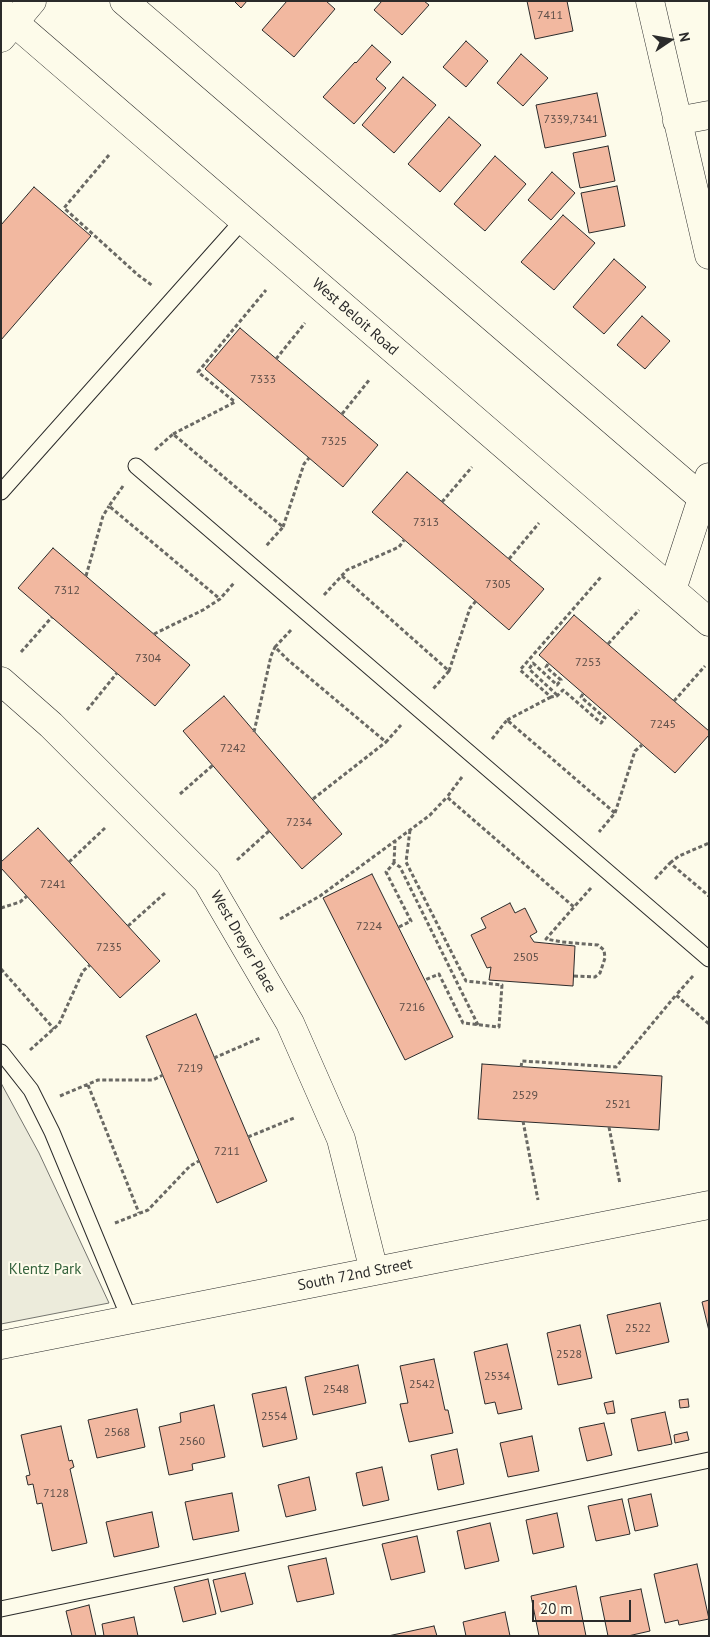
<!DOCTYPE html>
<style>
body{margin:0}
#map{position:relative;width:710px;height:1637px;overflow:hidden;background:#fdfbea;font-family:"PT Sans",sans-serif}
canvas{display:block}
.frame{position:absolute;inset:0;border:2px solid #2b2b2b;pointer-events:none}
.north{position:absolute;left:645px;top:15px;width:50px;height:50px;-webkit-text-stroke:4px #fdfbea;paint-order:stroke;rotate:78deg;font-size:14px;font-weight:700;line-height:20px;text-align:center;color:#2b2b2b}
.north::after{content:'';display:block;margin:auto;width:18px;height:22px;background:#2b2b2b;clip-path:polygon(50% 0,100% 100%,50% 72%,0 100%)}
.scale{position:absolute;left:532px;top:1600px;width:99px;height:22px;box-sizing:border-box;border:2px solid #2b2b2b;border-top:0;padding-left:6px;font-size:15px;line-height:18px;white-space:nowrap;color:#2b2b2b;-webkit-text-stroke:4px #fdfbea;paint-order:stroke}
</style>
<div id="map">
<canvas width="710" height="1637"></canvas>
<div class="frame"></div>
<div class="north">N</div>
<div class="scale">20 m</div>
</div>
<script>
const ctx = document.querySelector('canvas').getContext('2d');
ctx.lineJoin = 'round';
function fill(path, color) { ctx.fillStyle = color; ctx.fill(path, 'evenodd'); }
const shape = rows => new Path2D(rows.map(r => 'M' + r).join(''));
function strokePath(path, color, width, dash) { ctx.strokeStyle = color; ctx.lineWidth = width; ctx.lineCap = dash ? 'butt' : 'round'; ctx.setLineDash(dash || []); ctx.stroke(path); }
function label(font, color, halo, rows, align = 'center') {
  ctx.font = font + ' "PT Sans",sans-serif'; ctx.lineWidth = 4; ctx.setLineDash([]); ctx.textBaseline = 'middle'; ctx.strokeStyle = halo; ctx.fillStyle = color; for (const [text, x, y, turn = 0] of rows) {
    ctx.save(); ctx.translate(x, y); ctx.rotate((+turn || 0) * Math.PI / 180); ctx.textAlign = isNaN(turn) ? turn : align; if (halo) ctx.strokeText(text, 0, 0); ctx.fillText(text, 0, 0); ctx.restore();
  }
}
const green = shape([
 [1,1083,39,1153,109,1303,1,1324,1,1083]
]);
const building = shape([
 [234,1,247,1,241,8,234,1],
 [287,1,326,1,335,9,294,57,262,30,287,1],
 [382,1,424,1,429,5,402,35,374,10,382,1],
 [527,1,567,1,573,31,535,39,527,1],
 [466,41,488,61,466,87,443,67,466,41],
 [372,45,391,62,376,79,386,88,354,124,323,97,355,62,356,63,372,45],
 [521,54,548,78,523,106,497,83,521,54],
 [403,77,436,105,394,153,362,125,403,77],
 [597,93,606,136,545,148,536,105,597,93],
 [449,117,481,145,440,192,408,164,449,117],
 [608,146,615,181,580,188,573,153,608,146],
 [495,156,526,184,485,231,454,204,495,156],
 [552,172,575,193,551,220,528,200,552,172],
 [617,186,625,226,589,233,581,193,617,186],
 [34,187,91,236,1,340,1,225,34,187],
 [563,215,595,243,554,290,521,262,563,215],
 [614,259,646,287,604,334,573,307,614,259],
 [642,316,670,341,645,369,617,345,642,316],
 [240,328,378,445,343,487,205,369,240,328],
 [407,472,544,589,509,630,372,512,407,472],
 [53,548,190,665,155,706,18,588,53,548],
 [574,615,709,731,709,735,675,773,539,655,574,615],
 [224,696,342,834,302,869,183,731,224,696],
 [38,828,160,961,120,998,1,868,1,862,38,828],
 [372,874,453,1037,405,1060,323,898,372,874],
 [510,903,515,913,525,908,537,932,530,936,534,942,575,946,573,986,489,980,491,967,487,968,471,935,486,928,481,918,510,903],
 [196,1014,267,1181,217,1203,146,1036,196,1014],
 [482,1064,662,1076,659,1130,478,1119,482,1064],
 [709,1300,709,1331,702,1302,709,1300],
 [660,1303,669,1342,616,1354,607,1315,660,1303],
 [580,1325,592,1378,558,1385,547,1333,580,1325],
 [507,1344,522,1409,498,1414,495,1402,485,1404,474,1352,507,1344],
 [434,1359,445,1410,448,1410,453,1433,409,1442,400,1404,408,1403,400,1366,434,1359],
 [358,1365,366,1403,313,1415,305,1377,358,1365],
 [286,1387,297,1439,263,1447,252,1394,286,1387],
 [688,1399,689,1407,680,1408,679,1400,688,1399],
 [613,1401,615,1413,607,1414,604,1403,613,1401],
 [214,1405,225,1457,192,1464,193,1470,169,1475,159,1427,181,1422,180,1413,214,1405],
 [137,1409,145,1447,97,1458,88,1420,137,1409],
 [665,1412,672,1444,638,1451,631,1419,665,1412],
 [604,1423,612,1455,587,1461,579,1428,604,1423],
 [61,1426,69,1461,72,1460,74,1467,70,1469,87,1543,52,1551,42,1503,37,1504,33,1484,28,1485,26,1476,30,1475,21,1435,61,1426],
 [687,1432,689,1440,675,1443,674,1435,687,1432],
 [532,1436,539,1471,508,1477,500,1443,532,1436],
 [457,1449,464,1484,438,1490,431,1455,457,1449],
 [382,1467,389,1500,363,1506,356,1473,382,1467],
 [309,1477,316,1510,286,1517,278,1485,309,1477],
 [232,1493,239,1531,193,1540,185,1502,232,1493],
 [651,1494,658,1526,635,1531,628,1499,651,1494],
 [622,1499,630,1534,596,1541,588,1506,622,1499],
 [152,1512,159,1547,114,1557,106,1522,152,1512],
 [557,1513,564,1547,533,1554,526,1520,557,1513],
 [490,1523,499,1561,465,1569,457,1531,490,1523],
 [417,1536,425,1572,391,1580,382,1544,417,1536],
 [326,1558,334,1594,297,1602,288,1566,326,1558],
 [697,1564,709,1619,679,1625,678,1620,665,1623,654,1574,697,1564],
 [245,1573,253,1604,221,1612,213,1580,245,1573],
 [208,1579,216,1614,183,1622,174,1587,208,1579],
 [576,1586,586,1636,539,1636,531,1596,576,1586],
 [641,1589,650,1631,628,1636,608,1636,600,1597,641,1589],
 [89,1605,96,1636,72,1636,66,1611,89,1605],
 [505,1612,510,1636,466,1636,463,1622,505,1612],
 [134,1617,138,1636,104,1636,102,1624,134,1617],
 [434,1626,437,1636,388,1636,434,1626]
]);
const path = shape([
 [109,155,64,208,138,275,153,286],
 [276,359,305,323],
 [342,414,370,379],
 [173,434,235,402,198,372,266,290],
 [155,450,173,434,283,527,266,546],
 [123,486,109,506,220,599],
 [442,502,472,467],
 [283,527,304,464,309,458],
 [509,559,539,523],
 [86,576,103,516,109,506],
 [342,576,449,671,433,689],
 [324,595,347,570,399,547,404,540],
 [291,630,275,647,288,660,386,742,401,725],
 [154,634,203,610,220,599,234,583],
 [608,644,639,610],
 [21,652,52,617],
 [548,664,546,667,561,680,557,685,533,663,529,669,557,695],
 [449,671,470,608,476,601],
 [583,694,581,697,605,718,601,723,563,690,557,696,551,697,520,670,601,577],
 [674,701,705,666],
 [87,710,117,673],
 [507,720,551,697],
 [254,732,271,656,275,647],
 [492,739,507,720,615,813,599,832],
 [462,777,447,797,574,907,591,888],
 [180,794,213,765],
 [313,799,386,742],
 [615,813,635,751,642,745],
 [410,830,406,862,466,981,502,985,499,1027,463,1023,439,974,425,980],
 [237,860,269,831],
 [69,862,105,828],
 [394,863,395,841],
 [670,863,679,856,709,843],
 [655,879,670,863,709,896],
 [1,908,20,902,27,896],
 [280,919,320,896,410,830,430,815,447,797],
 [128,926,165,893],
 [399,927,411,921,386,872,394,863,400,867,478,1025],
 [1,969,54,1029],
 [574,976,595,977,600,973,605,958,604,950,598,945,562,942,546,939,574,907],
 [693,976,676,995,709,1024],
 [30,1050,59,1024,83,971,90,965],
 [214,1058,260,1038],
 [521,1067,522,1061,616,1067,676,995],
 [88,1085,139,1213],
 [60,1096,98,1080,153,1080,163,1075],
 [523,1121,538,1200],
 [609,1127,620,1184],
 [248,1137,294,1118],
 [115,1223,148,1210,190,1166,199,1161]
]);
const service = shape([
 [136,466,709,959],
 [1,492,243,220],
 [1,1052,31,1090,52,1132,130,1320],
 [1,1609,709,1460]
]);
const minor = shape([
 [650,1,709,255],
 [1,38,32,1],
 [677,121,709,115],
 [672,590,709,477],
 [1,681,51,725,207,881,290,1023,341,1139,374,1271],
 [1,1345,709,1205]
]);
const secondary = shape([
 [124,1,709,504],
 [1,11,709,622]
]);
const numberNames = [
 ["7411",550,16],
 ["7339,7341",571,120],
 ["7333",263,380],
 ["7325",334,442],
 ["7313",426,523],
 ["7305",498,585],
 ["7312",67,591],
 ["7304",148,659],
 ["7253",588,663],
 ["7245",663,725],
 ["7242",233,749],
 ["7234",299,823],
 ["7241",53,885],
 ["7224",369,927],
 ["7235",109,948],
 ["2505",526,958],
 ["7216",412,1008],
 ["7219",190,1069],
 ["2529",525,1096],
 ["2521",618,1105],
 ["7211",227,1152],
 ["2522",638,1329],
 ["2528",569,1355],
 ["2534",497,1377],
 ["2542",422,1385],
 ["2548",336,1390],
 ["2554",274,1417],
 ["2568",117,1433],
 ["2560",192,1442],
 ["7128",56,1494]
];
const streetNames = [
 ["West Beloit Road",355,317,41],
 ["West Dreyer Place",243,942,60],
 ["South 72nd Street",355,1275,-11]
];
const parkNames = [
 ["Klentz Park",45,1270]
];
fill(green, '#ecebdb');
strokePath(green, '#74746e', 1);
fill(building, '#f2b8a0');
strokePath(building, '#2b2b2b', 1);
strokePath(service, '#2b2b2b', 17);
strokePath(minor, '#2b2b2b', 29);
strokePath(secondary, '#2b2b2b', 29);
strokePath(path, '#6a6964', 3, [4, 2.5]);
strokePath(service, '#fdfbea', 15);
strokePath(minor, '#fdfbea', 28);
strokePath(secondary, '#fdfbea', 28);
label('12px', '#5d4e48', null, numberNames);
label('15px', '#2b2b2b', '#fdfbea', streetNames);
label('15px', '#34623c', '#fdfbea', parkNames);
</script>
